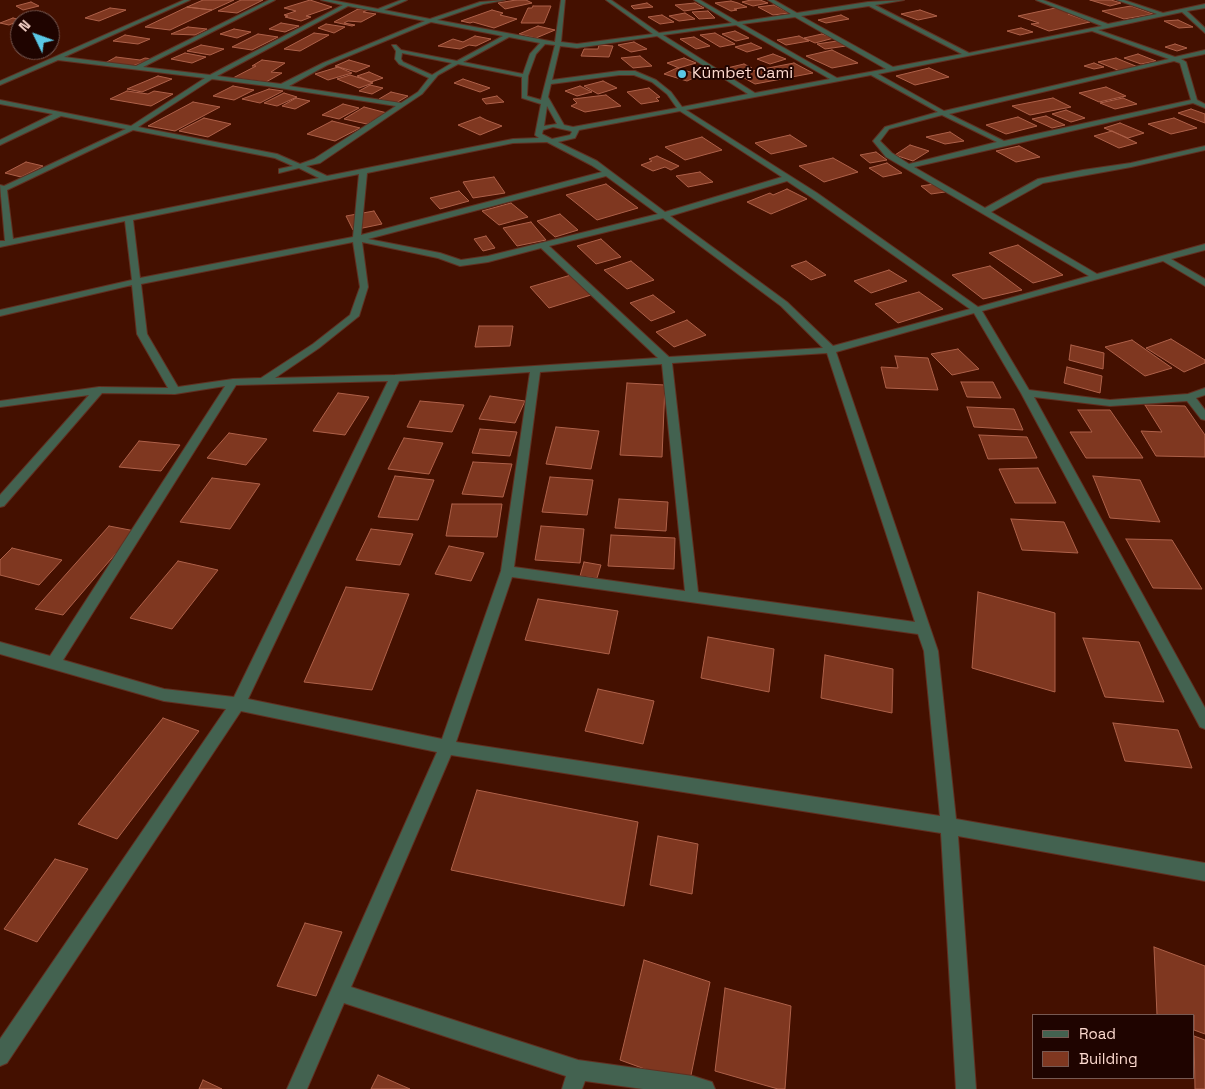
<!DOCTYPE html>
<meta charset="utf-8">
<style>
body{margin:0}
#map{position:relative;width:1205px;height:1089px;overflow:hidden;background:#441000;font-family:"Space Grotesk",sans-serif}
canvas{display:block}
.legend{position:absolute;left:1032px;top:1014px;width:162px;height:65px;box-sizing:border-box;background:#1f0400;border:1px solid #775952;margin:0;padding:6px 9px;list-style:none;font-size:15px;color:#fcd9ce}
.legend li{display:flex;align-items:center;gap:10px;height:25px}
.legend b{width:25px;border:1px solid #775952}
.north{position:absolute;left:10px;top:10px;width:50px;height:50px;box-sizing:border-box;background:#1f0400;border:1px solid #775952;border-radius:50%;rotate:312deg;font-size:14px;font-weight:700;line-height:20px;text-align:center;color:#fcd9ce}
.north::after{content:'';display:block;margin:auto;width:18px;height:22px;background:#5ac8e6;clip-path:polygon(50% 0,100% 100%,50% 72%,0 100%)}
</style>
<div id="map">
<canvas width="1205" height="1089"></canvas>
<ul class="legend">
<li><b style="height:6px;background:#436250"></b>Road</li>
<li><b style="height:14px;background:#7f3720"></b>Building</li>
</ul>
<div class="north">N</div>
</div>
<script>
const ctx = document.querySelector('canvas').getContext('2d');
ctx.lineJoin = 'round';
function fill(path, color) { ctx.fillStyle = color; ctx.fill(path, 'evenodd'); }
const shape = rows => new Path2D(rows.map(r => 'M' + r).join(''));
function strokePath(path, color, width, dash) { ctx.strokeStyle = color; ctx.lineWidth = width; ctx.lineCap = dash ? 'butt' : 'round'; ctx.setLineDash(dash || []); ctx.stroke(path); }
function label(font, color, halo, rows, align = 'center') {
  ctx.font = font + ' "Space Grotesk",sans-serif'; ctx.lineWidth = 4; ctx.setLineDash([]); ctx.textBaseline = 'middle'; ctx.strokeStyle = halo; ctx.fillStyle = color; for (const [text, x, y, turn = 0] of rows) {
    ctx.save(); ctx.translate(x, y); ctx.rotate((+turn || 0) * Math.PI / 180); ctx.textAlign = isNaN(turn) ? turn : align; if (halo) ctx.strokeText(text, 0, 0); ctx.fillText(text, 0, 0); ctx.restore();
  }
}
const building = shape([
 [203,0,234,0,212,10,187,7,203,0],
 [241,0,263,0,237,13,218,11,241,0],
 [310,0,332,7,306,16,311,17,301,21,285,17,288,16,284,15,296,11,284,8,310,0],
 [516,0,526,0,532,3,505,9,498,3,516,0],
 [751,0,760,0,768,3,753,6,742,2,751,0],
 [1090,0,1111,0,1121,3,1110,6,1090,0],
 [731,1,738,3,747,7,734,9,737,10,731,11,715,3,731,1],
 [31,2,39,6,23,10,16,6,31,2],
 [647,3,653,7,634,9,631,6,647,3],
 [695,3,704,8,684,11,675,5,695,3],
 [774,5,789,13,773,15,758,7,774,5],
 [533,6,551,6,544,23,521,23,528,8,532,8,533,6],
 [1131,6,1153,14,1124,19,1102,11,1131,6],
 [187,7,212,10,170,30,145,27,187,7],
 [1060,7,1075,13,1068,14,1090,22,1049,31,1031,24,1039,23,1018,16,1060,7],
 [110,8,126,10,99,21,85,18,110,8],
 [358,9,368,10,363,12,376,14,361,22,348,21,344,23,355,25,352,26,334,22,358,9],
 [492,10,503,13,500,15,517,19,494,28,473,22,470,23,461,21,492,10],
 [920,10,937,16,918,20,901,14,920,10],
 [708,11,715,18,699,19,692,12,708,11],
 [685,13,695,19,679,21,669,16,685,13],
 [662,15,674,22,660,24,648,17,662,15],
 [841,15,849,19,826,23,818,20,841,15],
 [13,18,21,20,9,25,0,23,13,18],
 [1178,20,1193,27,1179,28,1164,21,1178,20],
 [281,23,299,26,285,32,269,29,281,23],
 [326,24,345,27,334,33,318,28,326,24],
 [538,26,555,30,536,38,519,34,538,26],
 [188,27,207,29,195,35,171,34,188,27],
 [1021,28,1033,32,1020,35,1007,31,1021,28],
 [234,29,251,32,237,38,220,34,234,29],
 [735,31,749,38,736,41,722,34,735,31],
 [314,33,329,35,300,51,284,49,314,33],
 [715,33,735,44,720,47,700,35,715,33],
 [258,34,278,37,252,50,232,47,258,34],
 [822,34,834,38,815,43,804,38,822,34],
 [125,35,150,39,138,44,113,41,125,35],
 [475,36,491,39,476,46,469,45,460,49,438,46,453,39,463,42,475,36],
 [799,36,809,41,786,45,777,40,799,36],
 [694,37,710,46,696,49,680,39,694,37],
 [837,41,846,46,825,49,817,44,837,41],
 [634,42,647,49,631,52,618,45,634,42],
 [751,43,762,48,747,52,735,47,751,43],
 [1175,44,1187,48,1177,51,1165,47,1175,44],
 [201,45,224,49,210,55,187,51,201,45],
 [599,45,613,46,609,57,581,56,584,49,598,49,599,45],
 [832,50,858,63,832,68,806,56,832,50],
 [185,53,206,57,192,63,171,59,185,53],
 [773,54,786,59,770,64,757,59,773,54],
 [1138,54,1156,61,1141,64,1124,58,1138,54],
 [640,56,652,66,633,68,621,58,640,56],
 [116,57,140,60,145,58,152,59,132,66,105,63,116,57],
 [684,58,696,63,679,68,667,63,684,58],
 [1116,58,1138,67,1120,71,1098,62,1116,58],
 [262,60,285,63,271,72,282,73,266,82,233,78,256,66,252,66,262,60],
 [349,60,370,66,356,72,335,66,349,60],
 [794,63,813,73,755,84,737,74,794,63],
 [1094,63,1104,67,1094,69,1084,66,1094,63],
 [744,64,752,68,735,72,727,68,744,64],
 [338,67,352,73,328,80,315,74,338,67],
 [677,68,700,75,687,81,664,74,677,68],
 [929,68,949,77,915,85,896,76,929,68],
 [369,72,383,78,371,82,357,76,369,72],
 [350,75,360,78,373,83,359,88,337,79,350,75],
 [158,76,172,79,142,92,127,89,158,76],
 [463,79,490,88,480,92,454,83,463,79],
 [603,81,617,88,598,94,584,86,603,81],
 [370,85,383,88,372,94,359,91,370,85],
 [233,86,254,90,234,100,213,96,233,86],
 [580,86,592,92,577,96,565,91,580,86],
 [1106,87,1126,96,1099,102,1079,93,1106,87],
 [649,88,660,97,656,98,659,101,641,104,627,92,649,88],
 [269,89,283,91,260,103,242,99,269,89],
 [127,91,148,94,154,91,173,94,151,106,110,99,127,91],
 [391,92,408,96,396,103,379,99,391,92],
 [284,93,297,97,277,106,264,103,284,93],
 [606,95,621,106,585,112,571,106,577,103,573,99,606,95],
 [497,96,504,102,486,104,482,99,497,96],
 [296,98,310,101,295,109,282,106,296,98],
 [1053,98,1071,107,1030,115,1012,106,1053,98],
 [1123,98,1137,104,1115,109,1100,103,1123,98],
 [193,102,220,107,175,131,148,126,193,102],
 [343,104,359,108,339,119,322,115,343,104],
 [364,107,387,113,367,124,344,119,364,107],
 [1191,109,1205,114,1205,123,1178,113,1191,109],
 [1066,110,1085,118,1071,122,1052,114,1066,110],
 [1046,116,1065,125,1052,128,1032,119,1046,116],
 [480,117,486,120,502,126,480,135,458,125,480,117],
 [1018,117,1037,126,1006,134,986,125,1018,117],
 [204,118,231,124,208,137,179,131,204,118],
 [1174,118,1197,128,1171,134,1148,124,1174,118],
 [332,121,360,128,335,141,307,134,332,121],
 [1120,123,1144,133,1128,138,1104,128,1120,123],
 [1112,131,1137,143,1119,148,1094,136,1112,131],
 [950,132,964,141,945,144,926,137,950,132],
 [790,135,807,146,771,154,755,143,790,135],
 [702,137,722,150,685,160,665,147,702,137],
 [910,145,929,151,913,161,895,155,910,145],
 [1019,146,1040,157,1016,162,996,151,1019,146],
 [876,152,887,160,870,163,860,155,876,152],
 [657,156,679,166,671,170,665,167,653,171,641,165,652,161,649,159,657,156],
 [833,158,858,172,824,182,799,166,833,158],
 [26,162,43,166,21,177,5,173,26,162],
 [887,163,902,173,883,177,869,168,887,163],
 [700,172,713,182,688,187,676,176,700,172],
 [494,177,505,193,473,198,463,182,494,177],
 [606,184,638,208,597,220,566,195,606,184],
 [934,184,945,192,931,194,921,186,934,184],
 [787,189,807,199,771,214,747,202,770,193,773,195,787,189],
 [459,191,469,201,440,209,430,198,459,191],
 [511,203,528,217,499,225,482,211,511,203],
 [374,211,382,224,353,230,346,216,374,211],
 [560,214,578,230,555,237,537,221,560,214],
 [531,222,546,240,517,246,503,228,531,222],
 [486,236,495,248,483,251,474,239,486,236],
 [601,239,621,257,596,264,577,246,601,239],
 [1018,245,1063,275,1033,283,989,253,1018,245],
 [631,261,654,280,627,289,604,270,631,261],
 [806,261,826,275,811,280,791,266,806,261],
 [990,266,1022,290,983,299,952,275,990,266],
 [889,270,907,281,871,293,854,281,889,270],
 [571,275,591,295,549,308,530,287,571,275],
 [919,292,943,309,898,323,875,304,919,292],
 [653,295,675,312,651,321,630,303,653,295],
 [687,320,706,335,674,347,656,332,687,320],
 [479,326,513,326,510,346,475,347,479,326],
 [1171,339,1205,360,1205,363,1184,372,1146,348,1171,339],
 [1132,340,1172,368,1145,376,1105,347,1132,340],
 [1071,345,1104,353,1103,369,1069,360,1071,345],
 [958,349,979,369,952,375,931,354,958,349],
 [895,356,928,358,938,390,886,388,881,367,898,368,895,356],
 [1067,367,1102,376,1100,393,1064,383,1067,367],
 [961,382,993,382,1001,398,967,397,961,382],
 [627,383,665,385,662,457,620,455,627,383],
 [338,393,369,397,345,435,313,431,338,393],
 [490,396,525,401,515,423,479,419,490,396],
 [420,401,464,405,452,432,407,427,420,401],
 [1145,405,1185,406,1205,435,1205,457,1156,456,1141,431,1162,432,1145,405],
 [967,407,1014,409,1023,430,974,427,967,407],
 [1078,410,1110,410,1143,458,1086,458,1070,432,1092,432,1078,410],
 [556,427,599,431,591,469,546,464,556,427],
 [480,429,517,432,510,456,472,453,480,429],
 [229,433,267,439,246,465,207,458,229,433],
 [979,435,1027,437,1037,458,988,459,979,435],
 [404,438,443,443,429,474,388,469,404,438],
 [139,441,180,445,161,471,119,467,139,441],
 [473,462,512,464,503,497,462,494,473,462],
 [1038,468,1056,503,1015,503,999,469,1038,468],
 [395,476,434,480,418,520,378,517,395,476],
 [1093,476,1140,480,1160,522,1110,518,1093,476],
 [550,477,593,480,587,515,542,512,550,477],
 [212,478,260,484,230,529,180,522,212,478],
 [619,499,668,502,666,531,615,528,619,499],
 [452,504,502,504,497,537,446,536,452,504],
 [1011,519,1064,522,1078,553,1022,550,1011,519],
 [109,526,135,531,63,615,35,609,109,526],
 [541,526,584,529,580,563,535,560,541,526],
 [371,529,413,534,400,565,356,560,371,529],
 [611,535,675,538,674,569,608,566,611,535],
 [1126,539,1172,540,1202,589,1153,588,1126,539],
 [449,546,484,553,471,581,435,574,449,546],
 [12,548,62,560,39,585,0,575,0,560,12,548],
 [178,561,218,570,172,629,130,618,178,561],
 [584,562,601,565,597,578,580,576,584,562],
 [346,587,409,594,372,690,304,682,346,587],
 [978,592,1055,613,1055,692,972,668,978,592],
 [538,599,618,611,609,654,525,640,538,599],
 [708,637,774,649,769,692,701,678,708,637],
 [1083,638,1139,642,1164,702,1105,697,1083,638],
 [825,655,893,669,892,713,821,698,825,655],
 [598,689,654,701,643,744,585,731,598,689],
 [163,718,199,731,117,839,78,824,163,718],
 [1113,723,1178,730,1192,768,1125,761,1113,723],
 [477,790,638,822,624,906,451,870,477,790],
 [658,836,698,844,692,894,650,885,658,836],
 [55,859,88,869,37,942,4,929,55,859],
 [305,923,342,932,316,996,277,986,305,923],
 [1154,947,1205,966,1205,1034,1194,1030,1194,1015,1157,1015,1154,947],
 [644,960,710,982,689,1085,620,1060,644,960],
 [725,988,791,1006,785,1089,778,1089,715,1071,725,988],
 [1194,1036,1205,1040,1205,1089,1195,1089,1194,1036],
 [378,1075,410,1089,371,1089,378,1075],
 [203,1080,222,1089,199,1089,203,1080]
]);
const minor = shape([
 [184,0,190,0,64,57,136,66,269,0,275,0,143,67,210,75,343,5,321,0,331,0,378,9,401,0,407,0,384,10,430,19,480,2,505,0,483,4,437,20,555,42,561,0,565,0,561,42,577,44,653,34,606,0,611,0,659,33,732,23,694,0,700,0,738,22,791,14,768,0,774,0,797,13,868,2,904,0,875,5,969,53,1102,26,1036,0,1043,0,1108,24,1157,14,1117,0,1124,0,1163,13,1205,4,1205,8,1187,11,1205,28,1205,33,1182,12,1098,30,1175,57,1205,50,1205,54,1181,59,1186,62,1197,100,1205,104,1205,108,1193,103,914,167,985,208,1038,179,1083,170,1131,163,1205,146,1205,150,1131,167,1043,183,991,212,1097,274,1205,244,1205,250,1171,259,1205,279,1205,286,1163,261,982,311,1029,390,1110,400,1188,394,1205,388,1205,395,1196,398,1205,410,1205,420,1201,419,1187,401,1110,406,1034,397,1205,708,1205,729,1200,727,1021,393,974,313,836,352,938,651,956,819,1205,863,1205,881,958,836,976,1089,956,1089,941,833,451,755,351,987,578,1060,693,1076,712,1082,715,1089,643,1089,585,1081,582,1089,562,1089,566,1076,344,1003,307,1089,287,1089,437,752,241,711,7,1063,0,1066,0,1039,226,709,164,701,0,654,0,642,50,656,225,386,175,394,102,393,4,506,0,507,0,495,89,395,0,407,0,401,99,387,168,388,137,334,132,285,0,316,0,310,132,280,125,221,0,247,0,241,5,241,0,185,4,186,126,129,61,116,0,145,0,140,53,114,0,104,0,100,131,126,205,78,58,60,0,85,0,81,184,0],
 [348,6,425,21,323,63,281,84,217,76,348,6],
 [869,6,962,54,893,67,801,16,869,6],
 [795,17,886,69,837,78,742,24,795,17],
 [431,22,503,36,457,61,401,50,396,45,392,45,396,51,395,59,399,64,429,78,418,92,401,103,289,86,327,65,431,22],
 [736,25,830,79,755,93,663,35,736,25],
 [1092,31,1169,59,944,111,878,74,1092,31],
 [657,36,748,94,682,107,671,92,656,80,635,71,619,71,552,80,560,46,577,48,657,36],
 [509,37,540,43,530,54,523,74,463,62,509,37],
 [545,44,555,45,541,100,527,96,528,76,536,54,545,44],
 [402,53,452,63,432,75,403,62,401,59,402,53],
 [1174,61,1180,63,1191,100,1004,141,949,114,1174,61],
 [458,64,522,77,522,98,541,104,535,135,539,138,513,139,327,176,306,166,320,163,404,106,422,94,438,75,458,64],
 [619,75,634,75,652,82,667,94,677,108,573,127,564,125,548,97,551,84,619,75],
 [871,75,938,112,885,127,873,141,886,157,1089,276,978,307,817,193,686,110,871,75],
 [212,79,267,86,396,106,314,159,300,164,277,154,138,127,212,79],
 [547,106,557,124,544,126,547,106],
 [680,111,782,177,665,212,597,161,558,142,575,138,579,130,680,111],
 [942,115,997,142,909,164,892,153,880,141,889,129,942,115],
 [553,127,571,131,572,132,570,135,552,139,542,134,543,130,553,127],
 [133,130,275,158,293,166,279,169,279,173,299,168,319,178,13,239,7,190,133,130],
 [547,142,591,165,602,172,361,235,367,173,513,143,547,142],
 [359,174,353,237,140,278,133,220,359,174],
 [606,176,658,214,488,256,461,260,440,253,368,239,606,176],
 [787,181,811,197,970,309,833,346,787,302,670,216,787,181],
 [663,218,781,306,823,348,669,357,549,246,663,218],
 [353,242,360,287,350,315,313,344,261,378,233,379,178,387,147,334,141,284,353,242],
 [362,242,438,258,460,266,488,262,541,248,658,358,395,375,275,378,319,348,359,316,368,287,362,242],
 [827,353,915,622,698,592,672,363,827,353],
 [662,364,685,591,514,567,540,372,662,364],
 [530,372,501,571,442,739,248,699,399,381,530,372],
 [388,381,234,697,164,689,63,660,236,385,388,381],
 [512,577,918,634,924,651,940,816,456,742,512,577]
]);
const markers = [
 [682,74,5,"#5ac8e6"]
];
const farPoinames = [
 ["Kümbet Cami",692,74]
];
fill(building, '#7f3720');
strokePath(building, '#ae6149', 1);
strokePath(minor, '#613021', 2);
fill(minor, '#436250');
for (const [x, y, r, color] of markers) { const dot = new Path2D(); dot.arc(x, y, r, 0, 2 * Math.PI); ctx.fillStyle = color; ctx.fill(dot); strokePath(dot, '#1f0400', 2); }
label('16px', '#fcd9ce', '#1f0400', farPoinames, 'left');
</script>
